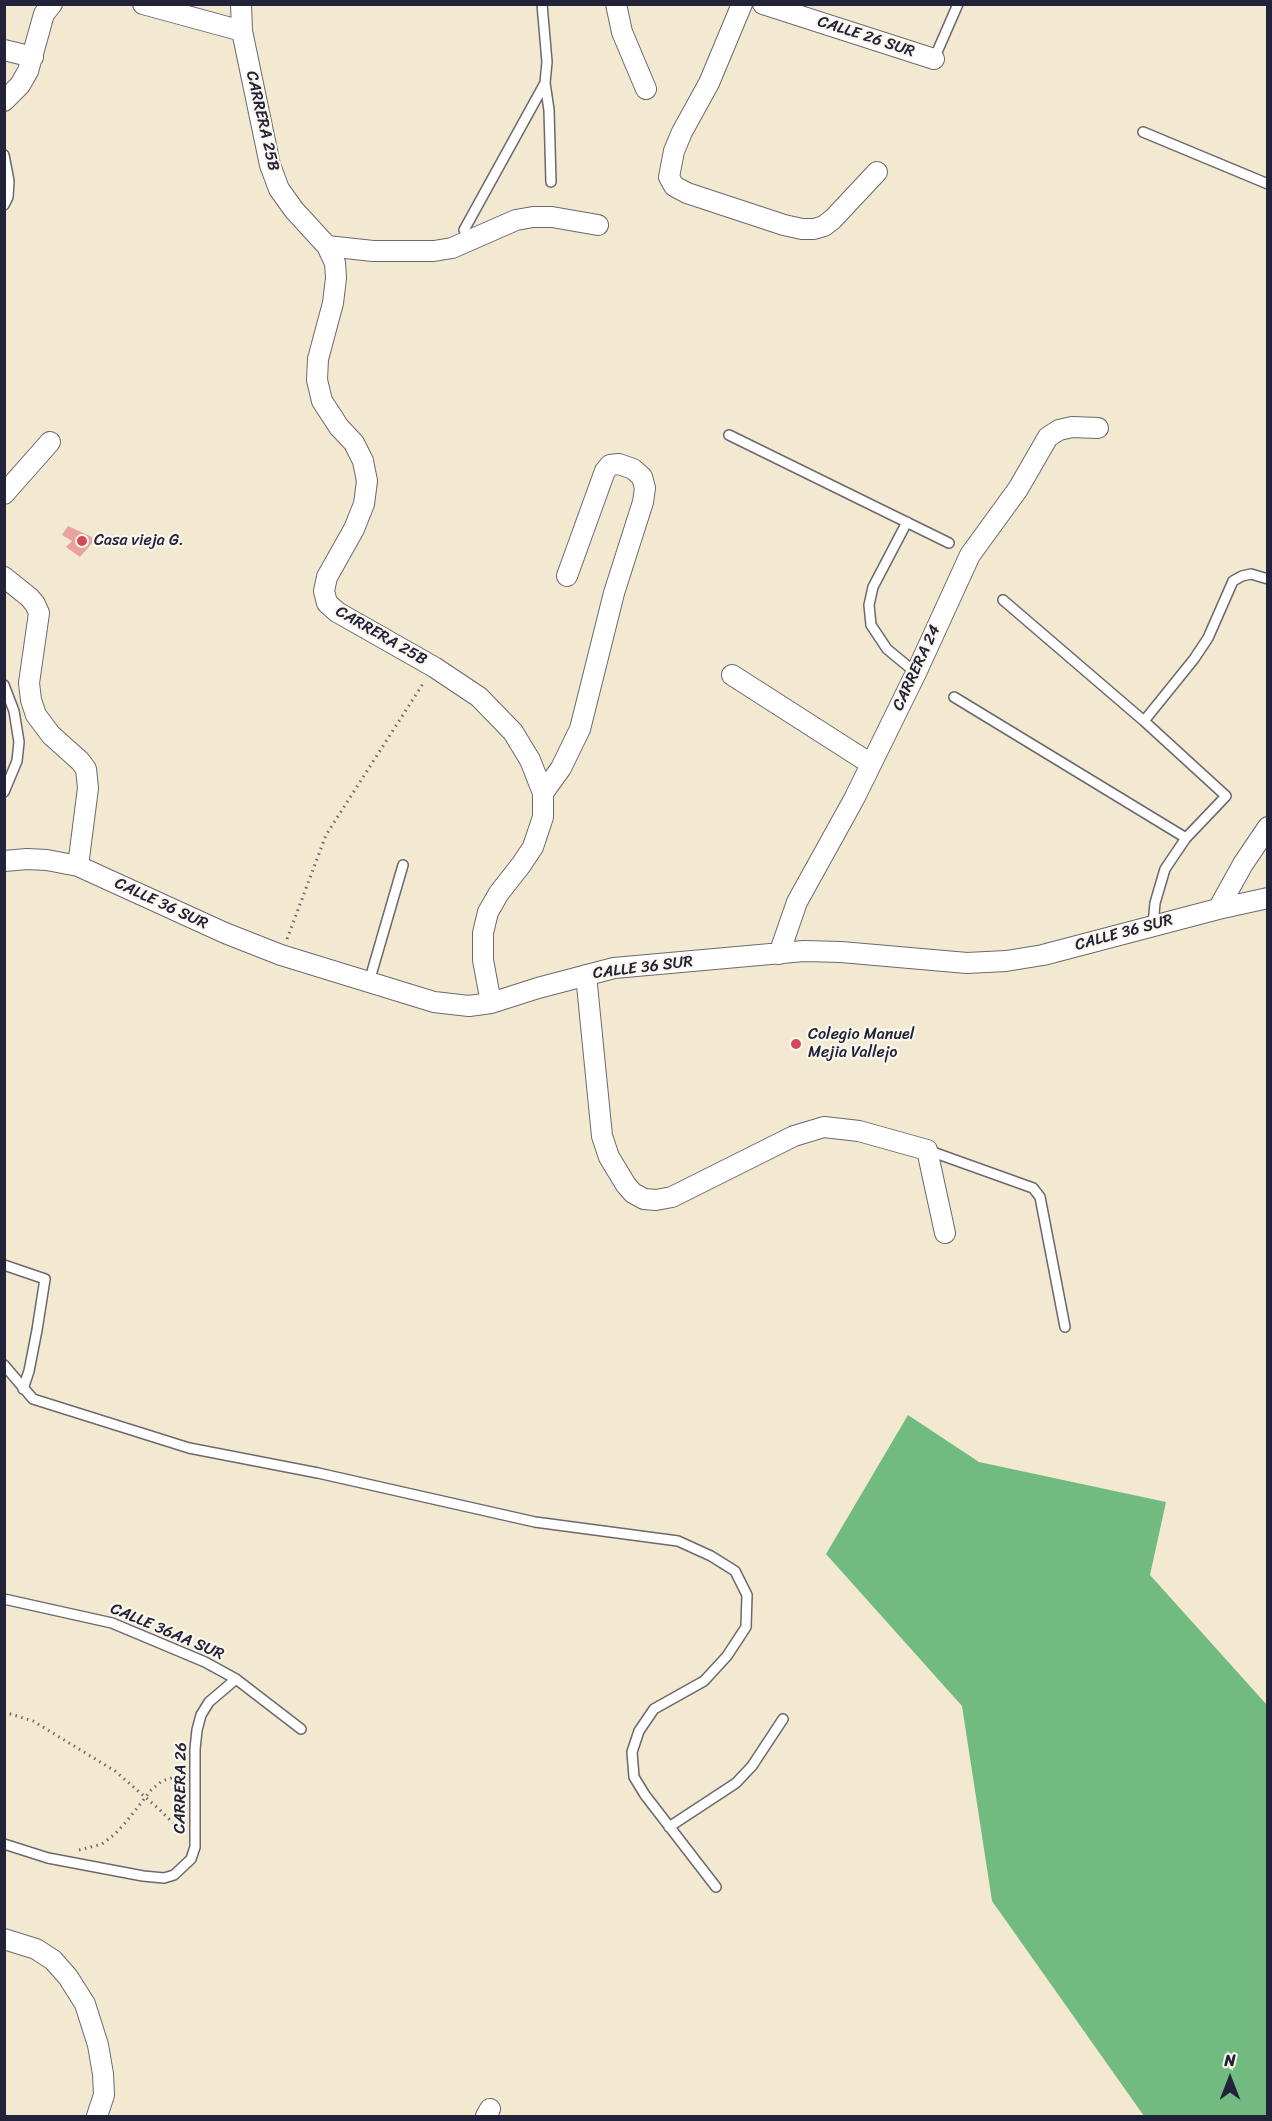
<!DOCTYPE html>
<style>
body{margin:0}
#map{position:relative;width:1272px;height:2121px;overflow:hidden;background:#f2e9d0;font-family:Sriracha,sans-serif}
canvas{display:block}
.frame{position:absolute;inset:0;border:6px solid #22223b;pointer-events:none}
.north{position:absolute;left:1200px;top:2049px;width:60px;height:60px;-webkit-text-stroke:4px #fbf7ec;paint-order:stroke;rotate:0deg;font-size:16px;font-weight:700;line-height:24px;text-align:center;color:#22223b}
.north::after{content:'';display:block;margin:auto;width:21px;height:27px;background:#22223b;clip-path:polygon(50% 0,100% 100%,50% 72%,0 100%)}
</style>
<div id="map">
<canvas width="1272" height="2121"></canvas>
<div class="frame"></div>
<div class="north">N</div>
</div>
<script>
const ctx = document.querySelector('canvas').getContext('2d');
ctx.lineJoin = 'round';
function fill(path, color) { ctx.fillStyle = color; ctx.fill(path, 'evenodd'); }
const shape = rows => new Path2D(rows.map(r => 'M' + r).join(''));
function strokePath(path, color, width, dash) { ctx.strokeStyle = color; ctx.lineWidth = width; ctx.lineCap = dash ? 'butt' : 'round'; ctx.setLineDash(dash || []); ctx.stroke(path); }
function label(font, color, halo, rows, align = 'center') {
  ctx.font = font + ' Sriracha,sans-serif'; ctx.lineWidth = 4.5; ctx.setLineDash([]); ctx.textBaseline = 'middle'; ctx.strokeStyle = halo; ctx.fillStyle = color; for (const [text, x, y, turn = 0] of rows) {
    ctx.save(); ctx.translate(x, y); ctx.rotate((+turn || 0) * Math.PI / 180); ctx.textAlign = isNaN(turn) ? turn : align; if (halo) ctx.strokeText(text, 0, 0); ctx.fillText(text, 0, 0); ctx.restore();
  }
}
const forest = shape([
 [908,1415,979,1462,1166,1502,1150,1575,1267,1705,1267,2116,1144,2116,992,1901,962,1706,826,1554]
]);
const building = shape([
 [68,526,92,537,93,542,80,557,66,547,72,541,62,535]
]);
const path = shape([
 [287,939,326,835,424,682],
 [4,1712,33,1721,115,1771,159,1809,182,1832],
 [79,1850,102,1844,115,1834,126,1822,152,1789,162,1781,184,1774]
]);
const service = shape([
 [934,59,958,4],
 [545,83,549,110,551,182],
 [1143,132,1268,184],
 [4,155,9,181,8,197,4,205],
 [464,230,545,83,547,62,542,4],
 [729,435,949,543],
 [907,522,873,587,869,605,871,625,887,649,916,673],
 [1003,600,1144,721,1226,796,1186,838,1165,869,1155,903,1153,925],
 [4,685,14,711,19,742,17,761,4,792],
 [954,697,1186,838],
 [1144,721,1194,659,1208,638,1233,581,1242,576,1251,574,1268,579],
 [369,982,403,865],
 [927,1150,1033,1188,1040,1197,1065,1327],
 [4,1265,45,1279,37,1330,29,1371,23,1389],
 [4,1365,33,1399,189,1448,318,1473,535,1522,678,1541,711,1556,735,1571,747,1595,746,1627,727,1656,704,1681,654,1709,639,1731,632,1752,634,1777,645,1795,716,1887],
 [4,1599,112,1623,205,1662,236,1679,301,1729],
 [669,1827,736,1783,752,1766,783,1719],
 [4,1844,48,1858,143,1876,164,1878,174,1875,191,1859,195,1847,195,1749,197,1730,201,1715,209,1702,236,1679]
]);
const minor = shape([
 [143,4,242,31],
 [241,4,242,31,270,165,279,189,294,210,327,246,335,263,336,278,333,303,318,359,317,380,322,401,339,427,354,443,363,461,367,481,364,504,354,529,327,577,324,591,327,603,337,612,434,667,479,697,513,732,530,760,543,793,543,817,533,847,521,865,499,893,488,912,483,933,483,960,491,1003],
 [616,4,622,32,646,89],
 [742,4,709,83,682,132,674,151,669,177,674,186,687,193,784,225,802,229,814,229,824,226,833,219,877,172],
 [763,4,934,59],
 [4,50,33,57],
 [4,101,20,85,28,71,44,14,52,4],
 [327,246,373,251,434,251,452,248,516,220,533,217,552,217,598,225],
 [4,494,50,442],
 [4,577,29,597,35,604,39,613,29,683,31,700,36,715,51,735,80,761,86,769,88,788,78,866],
 [732,675,871,764],
 [543,793,561,768,580,729,614,593,643,502,645,488,642,477,633,469,619,464,610,465,605,471,567,576],
 [4,861,27,859,47,860,78,866,225,933,281,955,434,1002,469,1006,491,1003,538,988,614,968,804,951,841,952,967,963,1006,961,1043,955,1218,909,1268,898],
 [1218,909,1243,864,1268,827],
 [779,954,797,902,854,799,916,673,970,555,1018,489,1048,437,1059,430,1072,427,1098,428],
 [586,975,602,1136,609,1157,626,1185,633,1193,644,1199,656,1200,672,1197,794,1136,824,1127,859,1131,927,1150,945,1233],
 [4,1939,36,1949,53,1960,68,1977,85,2004,98,2045,103,2074,104,2095,97,2116],
 [486,2116,490,2109]
]);
const markers = [
 [82,541,6,"#d1495b"],
 [796,1044,6,"#d1495b"]
];
const streetNames = [
 ["CALLE 26 SUR",866,37,18],
 ["CARRERA 25B",262,121,77],
 ["CARRERA 25B",381,636,30],
 ["CARRERA 24",917,668,-65],
 ["CALLE 36 SUR",161,904,25],
 ["CALLE 36 SUR",1124,933,-15],
 ["CALLE 36 SUR",643,968,-7],
 ["CALLE 36AA SUR",167,1632,23],
 ["CARRERA 26",181,1788,-89]
];
const poiNames = [
 ["Casa vieja G.",94,541],
 ["Colegio Manuel",808,1035],
 ["Mejia Vallejo",808,1053]
];
fill(forest, '#72bb80');
fill(building, '#e9a29f');
strokePath(service, '#6b686f', 12);
strokePath(minor, '#6b686f', 22);
strokePath(path, '#6b686f', 3, [1.5, 4.5]);
strokePath(service, '#fff', 9);
strokePath(minor, '#fff', 20);
for (const [x, y, r, color] of markers) { const dot = new Path2D(); dot.arc(x, y, r, 0, 2 * Math.PI); ctx.fillStyle = color; ctx.fill(dot); strokePath(dot, '#fbf7ec', 2); }
label('16px', '#22223b', '#fbf7ec', streetNames);
label('16px', '#22223b', '#fbf7ec', poiNames, 'left');
</script>
